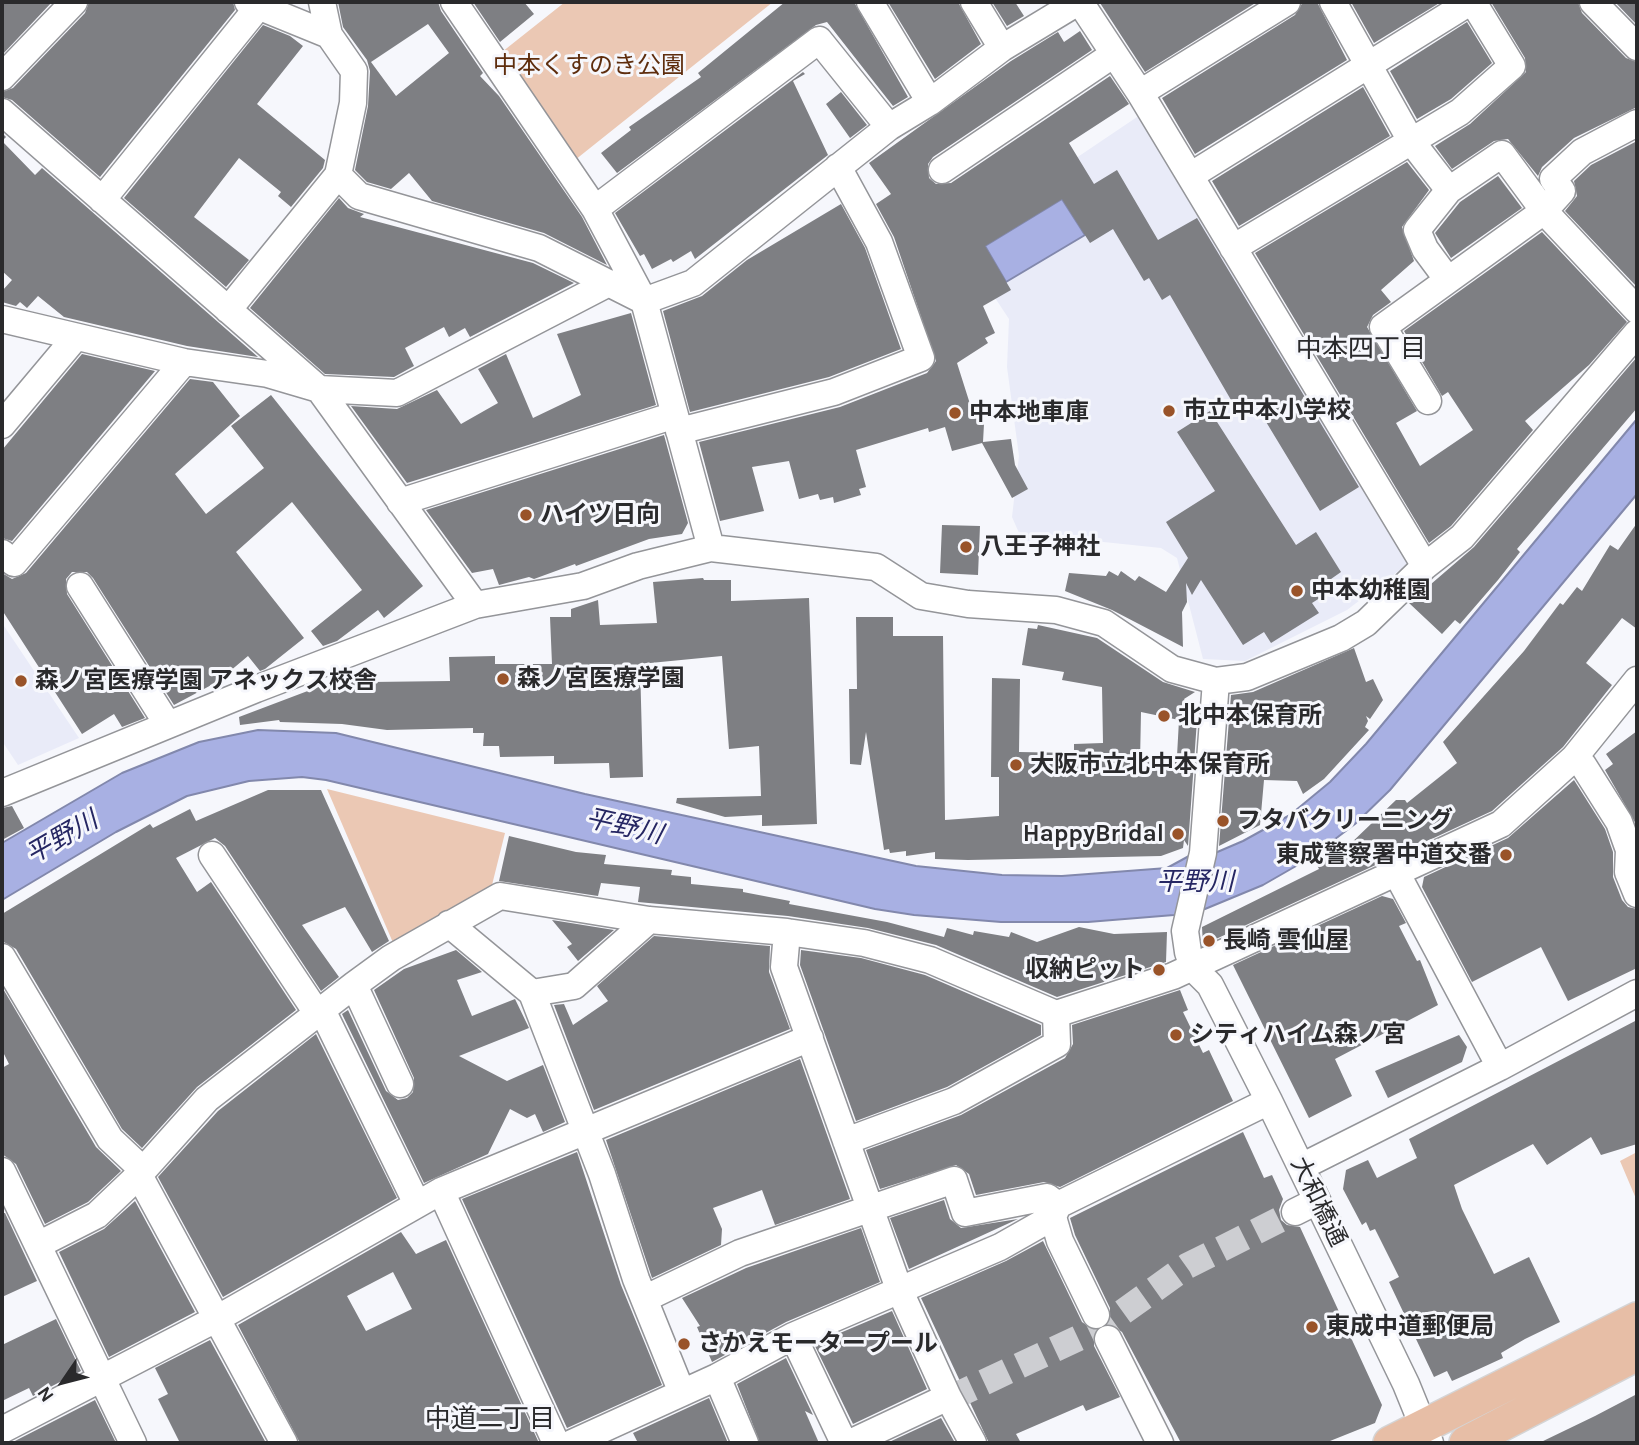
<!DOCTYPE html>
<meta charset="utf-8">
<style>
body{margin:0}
#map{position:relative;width:1639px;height:1445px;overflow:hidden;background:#f6f7fc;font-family:Karla,sans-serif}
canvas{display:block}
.frame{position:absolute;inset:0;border:4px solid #2a2a2c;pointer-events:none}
.north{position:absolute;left:28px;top:1347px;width:70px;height:70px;-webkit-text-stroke:5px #f6f7fc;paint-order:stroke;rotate:235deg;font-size:19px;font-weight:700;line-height:28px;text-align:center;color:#2a2a2c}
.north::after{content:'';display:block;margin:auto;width:24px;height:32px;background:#2a2a2c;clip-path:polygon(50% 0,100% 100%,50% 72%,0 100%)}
</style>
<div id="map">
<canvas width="1639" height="1445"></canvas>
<div class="frame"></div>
<div class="north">N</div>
</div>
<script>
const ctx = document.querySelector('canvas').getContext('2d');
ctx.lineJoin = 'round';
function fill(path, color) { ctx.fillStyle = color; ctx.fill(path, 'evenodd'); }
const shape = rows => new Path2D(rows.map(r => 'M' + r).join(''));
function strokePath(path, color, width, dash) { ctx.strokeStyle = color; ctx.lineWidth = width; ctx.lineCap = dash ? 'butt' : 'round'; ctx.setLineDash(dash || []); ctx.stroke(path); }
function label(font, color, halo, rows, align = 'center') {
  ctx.font = font + ' Karla,"Noto Sans JP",sans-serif'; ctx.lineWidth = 6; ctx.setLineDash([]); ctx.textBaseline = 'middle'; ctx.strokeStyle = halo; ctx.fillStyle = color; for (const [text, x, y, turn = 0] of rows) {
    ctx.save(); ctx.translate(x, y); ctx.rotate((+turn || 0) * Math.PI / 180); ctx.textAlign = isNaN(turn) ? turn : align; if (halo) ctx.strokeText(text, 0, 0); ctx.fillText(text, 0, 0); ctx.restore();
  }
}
const built = shape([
 [1140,115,1413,560,1347,610,1245,661,1203,659,1177,558,1161,548,1094,541,1023,542,1012,517,1019,456,1007,367,1009,319,956,239],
 [2,623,79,738,18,765,2,741]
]);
const green = shape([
 [565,2,773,2,575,160,502,52],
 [327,789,505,833,491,889,394,945],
 [1637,1152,1637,1201,1620,1161]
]);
const water = shape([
 [1062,199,1085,235,1006,282,985,246,1062,199],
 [1637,419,1637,494,1390,790,1355,824,1310,858,1263,885,1205,909,1174,915,1088,922,1001,922,914,915,875,909,326,780,302,777,249,781,187,796,116,832,2,900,2,843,122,773,199,742,258,730,336,733,585,794,916,866,1002,875,1062,876,1167,868,1189,856,1215,853,1243,841,1290,815,1330,782,1366,744,1637,419]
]);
const building = shape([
 [2,2,52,2,2,55],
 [89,2,233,2,235,10,100,177,12,100,2,97,2,92,13,88,85,13],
 [338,2,438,2,441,11,483,73,480,76,499,96,582,217,607,265,544,233,432,201,409,173,391,189,367,182,355,170,368,106,370,71,367,60,343,27],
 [428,24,449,53,396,96,371,62],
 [473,2,524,2,534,14,500,42],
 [785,2,854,2,908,97,893,106,827,22,816,25,617,173,601,153,631,130,629,127,701,77,698,73],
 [888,2,958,2,981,44,935,79],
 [992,2,1015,2,1024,16,1007,26],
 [1102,2,1257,2,1145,72,1100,3],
 [1303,2,1317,2,1347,60,1195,154,1162,98,1295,15],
 [1351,2,1441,2,1374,43],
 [1491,2,1578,2,1582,13,1626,58,1637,62,1637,107,1574,138,1542,167,1538,176,1508,139,1494,141,1452,169,1435,146,1470,124,1526,72,1525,58],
 [1615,2,1637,2,1637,25],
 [1467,22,1492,63,1451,99,1417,119,1390,71],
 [263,25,290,36,303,46,257,104,325,160,323,168,291,207,278,196,281,192,239,158,194,217,249,260,226,287,124,198],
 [1080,31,1092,50,933,157,928,164,929,178,936,184,951,183,1110,76,1129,104,1069,143,1094,184,1117,170,1158,240,1197,218,1359,487,1320,511,1254,402,1238,412,1170,295,1162,300,1149,278,1144,281,1113,229,1090,243,1062,199,985,246,1011,290,983,306,995,333,985,338,988,343,957,363,970,404,977,402,984,424,983,442,1011,439,1015,465,1028,489,1012,498,982,443,952,451,945,427,929,432,928,428,856,450,866,487,859,489,861,495,834,503,833,497,820,500,818,494,799,499,789,461,752,467,764,511,720,521,699,442,840,407,927,373,936,361,894,237,876,204,891,194,869,163,1011,61,1058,32,1064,42],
 [803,72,805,74,793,81,828,155,695,259,691,251,673,262,671,259,652,269,644,254,640,256,615,213],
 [1363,87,1390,136,1239,226,1212,181],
 [841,92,867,125,850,138,826,104],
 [2,133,6,137,2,141,35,175,42,168,258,357,187,346,64,317,38,296,27,308,20,302,16,306,2,302,2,291,12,280,2,271],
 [1637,141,1637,287,1565,211,1577,196,1574,181,1591,165],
 [1407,162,1429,190,1402,227,1414,261,1381,290,1391,302,1373,315,1367,327,1417,411,1396,423,1420,466,1473,430,1448,392,1442,396,1404,331,1542,232,1627,322,1589,365,1525,421,1533,430,1451,526,1429,543,1255,253],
 [1498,176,1522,208,1451,258,1435,233,1460,202],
 [339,198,348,208,364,214,360,217,533,263,574,283,470,337,465,328,449,337,444,327,405,348,414,366,394,377,325,374,250,308],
 [841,204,865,248,901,349,829,377,690,412,663,311,702,296,747,260],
 [631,313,656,405,407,483,351,406,397,409,437,390,461,424,498,403,478,369,506,354,533,418,581,395,557,334],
 [82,354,155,371,12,541,2,538,2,450],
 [1637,357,1637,408,1517,549,1520,552,1498,580,1460,624,1455,620,1442,634,1409,603,1474,547],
 [190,379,213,382,240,416,175,474,206,514,264,468,231,426,271,395,423,586,384,618,378,610,337,641,323,646,311,631,362,590,292,502,236,552,304,638,265,669,260,671,248,656,217,682,174,705,93,578,87,572,72,572,66,579,67,594,145,718,122,727,114,714,82,734,2,610,2,573,12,579,26,573],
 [1210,411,1296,545,1316,532,1341,572,1331,579,1337,587,1312,603,1319,613,1271,643,1264,632,1243,645,1201,580,1192,595,1186,583,1187,602,1182,612,1183,647,1112,610,1065,591,1069,573,1106,576,1109,571,1118,576,1121,571,1135,581,1139,576,1166,592,1188,558,1166,522,1215,491,1177,432],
 [664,435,688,523,682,534,649,539,576,566,575,564,534,579,529,577,499,585,493,569,472,573,426,510],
 [1637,523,1637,629,1622,618,1586,663,1612,685,1563,747,1492,811,1203,945,1202,927,1319,869,1316,863,1349,845,1396,800,1405,800,1407,803,1457,763,1443,742,1524,651,1560,603,1563,605,1577,587,1582,591,1610,545,1618,550],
 [942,525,980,526,978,575,940,573],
 [703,578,704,580,731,580,731,601,809,598,817,824,762,826,762,815,725,817,676,803,677,798,761,796,759,746,729,749,722,656,640,664,643,777,610,778,609,763,554,764,554,756,500,757,499,746,483,746,484,733,473,733,473,728,387,730,342,724,280,722,279,720,240,725,239,717,342,678,372,682,450,681,449,657,495,656,495,664,552,664,550,617,571,617,571,609,598,600,600,625,657,623,653,582],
 [856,617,893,617,893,636,943,636,945,820,999,816,999,777,991,777,992,678,1020,679,1019,752,1074,753,1074,744,1103,743,1102,687,1062,680,1064,672,1022,665,1028,628,1037,629,1038,625,1097,638,1163,682,1195,692,1184,699,1189,709,1198,706,1188,846,1184,840,1183,848,1161,856,968,860,935,859,935,852,906,856,906,851,890,853,889,849,884,850,866,732,861,765,850,764,849,689,857,689],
 [1141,712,1179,720,1177,756,1140,762],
 [1354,648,1366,682,1373,679,1383,700,1370,719,1366,716,1368,721,1365,727,1369,730,1324,779,1303,794,1297,781,1264,780,1260,825,1219,846,1231,695,1253,692],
 [1637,731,1637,826,1605,770,1613,764,1606,754],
 [1574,780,1605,829,1613,852,1613,877,1622,900,1628,907,1637,909,1637,968,1568,1001,1541,947,1472,982,1422,887,1424,877,1508,838],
 [268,790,321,790,389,941,372,952,345,907,302,925,339,977,321,991,225,846,215,838,176,858,197,892,211,882,296,1010,197,1087,142,1148,122,1129,16,949,2,941,2,914,150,824,153,828,190,809,196,821],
 [12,806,24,828,2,840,2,808],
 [509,836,576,852,606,855,604,864,672,870,671,875,691,877,691,884,743,889,743,892,790,901,789,904,887,922,944,937,947,928,973,935,974,931,1009,937,1011,932,1037,942,1079,927,1114,934,1167,932,1166,962,1057,997,936,945,868,928,788,916,638,902,640,887,601,883,598,896,499,881],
 [1382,896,1393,899,1406,923,1399,926,1417,961,1420,960,1438,1005,1335,1059,1352,1096,1309,1118,1233,965],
 [552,920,614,930,578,961,567,947,572,944],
 [654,936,770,946,769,972,790,1029,594,1110,554,1005,564,1004,573,1025,608,1001,597,986],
 [456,950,482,972,457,980,472,1016,515,999,529,1028,459,1056,507,1081,543,1065,565,1122,543,1132,535,1114,527,1118,510,1109,488,1154,424,1183,342,1014,348,1010,386,1091,398,1100,407,1098,413,1092,414,1078,374,990,404,969],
 [801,950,861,958,925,975,1041,1025,1041,1035,947,1087,856,1121,800,965],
 [2,987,96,1147,121,1171,88,1202,45,1224,16,1164,2,1154,2,1068,9,1064,2,1050],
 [1180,990,1188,1010,1183,1012,1203,1053,1209,1050,1233,1101,1060,1187,1044,1182,976,1195,969,1174,956,1165,880,1189,866,1150,961,1115,1065,1058,1073,1044,1072,1025],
 [1637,1020,1637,1144,1601,1155,1591,1137,1547,1165,1533,1144,1454,1185,1462,1209,1494,1274,1529,1257,1560,1322,1525,1339,1501,1353,1503,1358,1479,1369,1452,1381,1447,1371,1434,1377,1389,1282,1399,1277,1375,1229,1370,1231,1366,1222,1362,1225,1343,1189,1346,1170,1368,1160,1377,1178,1417,1158,1409,1139],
 [316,1034,397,1198,223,1297,158,1177,218,1111],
 [1459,1035,1467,1047,1462,1062,1388,1098,1375,1071],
 [800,1059,850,1199,775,1225,762,1190,713,1208,722,1229,721,1245,652,1278,606,1140],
 [1243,1132,1264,1178,1272,1175,1283,1199,1279,1210,1281,1220,1287,1225,1300,1227,1382,1405,1375,1423,1325,1443,1181,1443,1122,1332,1109,1323,1110,1308,1075,1235,1070,1218],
 [577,1152,621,1285,662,1385,567,1428,462,1199],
 [944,1200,950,1219,961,1228,1018,1219,909,1269,890,1218],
 [135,1201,195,1312,109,1357,59,1252,104,1229],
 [2,1213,5,1213,37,1281,2,1297],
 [861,1228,880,1282,786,1322,712,1362,697,1327,700,1326,682,1298,746,1268],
 [401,1232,416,1254,446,1240,539,1443,300,1443,238,1325],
 [393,1272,412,1309,366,1331,347,1296],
 [1043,1241,1082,1322,1095,1331,1094,1346,1120,1397,1086,1411,1083,1405,1016,1434,1021,1443,989,1443,921,1298,1006,1261],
 [892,1311,927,1389,853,1424,814,1344],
 [56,1319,81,1371,33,1396,29,1388,2,1401,2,1345],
 [210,1340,266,1443,180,1443,158,1399,168,1394,155,1368],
 [786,1358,813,1415,805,1411,819,1443,760,1443,737,1384],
 [1637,1394,1637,1443,1539,1443,1595,1416],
 [709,1398,728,1443,638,1443,633,1433],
 [95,1400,116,1443,11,1443],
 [941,1418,954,1441,887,1443]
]);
const minorTunnel = shape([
 [948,1397,957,1395,1102,1327,1187,1266,1295,1212]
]);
const minor = shape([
 [248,2,329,35],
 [322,2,329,35,354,71,353,103,338,175,359,196,539,248,644,301,693,283,889,127,930,102,1002,48,1078,2],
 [454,2,595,209,644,301,711,548,876,567,921,596,968,604,1056,610,1104,623,1172,669,1216,681,1247,677,1341,638,1366,623,1425,566,1462,537,1637,333],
 [870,2,930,102],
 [974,2,1002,48],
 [1080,2,1140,93,1425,566],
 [1333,2,1411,141,1449,190,1502,154,1544,211,1637,310],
 [1593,2,1637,47],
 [2,77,74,2],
 [1140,93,1287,2],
 [2,112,319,389,475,605],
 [942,170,1114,54],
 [1190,176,1470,2],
 [102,200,258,7,254,2],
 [595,209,819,40,889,127],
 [1233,248,1460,112,1512,66,1473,2],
 [1448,280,1425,249,1417,230,1449,190],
 [228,310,338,175],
 [2,319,184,362,268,374,319,389,397,393,609,283],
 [1428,401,1383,327,1544,211,1562,191,1553,179,1582,152,1637,123],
 [2,425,75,338],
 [679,431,834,392,921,358,879,242,838,167],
 [400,502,675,415],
 [2,553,14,563,184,362],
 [80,586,168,725],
 [1216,681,1203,853,1185,931,1188,952,1193,968,1210,985,1269,1101,1406,1384,1430,1443],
 [1574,758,1583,765,1619,822,1629,850,1628,872,1637,894],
 [2,793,256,689,475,605,583,586,638,566,711,548],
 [212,855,317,1013],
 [1397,874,1500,1067],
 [449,924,532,993,574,986,649,920],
 [787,932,784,967,899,1289,948,1397,973,1443],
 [2,957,110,1139,143,1170],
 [354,985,400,1084],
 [532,993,602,1174,636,1279,682,1393],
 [322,1010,417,1204],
 [846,1141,954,1101,1057,1044,1056,1014],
 [1301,1167,1500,1067,1637,993],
 [2,1171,133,1443],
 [139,1175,284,1443],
 [441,1191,556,1443],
 [1295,1212,1317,1201],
 [1053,1217,1060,1241,1096,1315],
 [38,1245,97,1215,139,1175,207,1099,354,985,391,958,500,896,649,920,787,932,864,943,930,960,1056,1014,1173,976,1501,824,1574,758,1637,680],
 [644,1299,740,1253,954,1180,965,1213,1047,1197,1058,1205],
 [793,1336,844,1443],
 [1108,1339,1160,1443],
 [717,1377,745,1443],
 [2,1430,218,1318,441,1191,810,1038],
 [572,1443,717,1377,793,1336,1000,1247,1053,1217,1058,1205,1269,1101],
 [850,1443,948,1397]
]);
const major = shape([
 [1390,1443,1637,1319],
 [1466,1443,1637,1354]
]);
const markers = [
 [1169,411,7,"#995329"],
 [955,413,7,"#995329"],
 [526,515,7,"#995329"],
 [966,547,7,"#995329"],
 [1297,591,7,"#995329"],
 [503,679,7,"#995329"],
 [21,681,7,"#995329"],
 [1164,716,7,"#995329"],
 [1016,765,7,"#995329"],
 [1223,821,7,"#995329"],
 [1178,834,7,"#995329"],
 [1506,855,7,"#995329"],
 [1209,941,7,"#995329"],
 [1159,970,7,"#995329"],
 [1176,1035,7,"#995329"],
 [1312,1327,7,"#995329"],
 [684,1344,7,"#995329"]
];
const parkNames = [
 ["中本くすのき公園",589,66]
];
const poiNames = [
 ["市立中本小学校",1183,411],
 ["中本地車庫",969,413],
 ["ハイツ日向",540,515],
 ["八王子神社",980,547],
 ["中本幼稚園",1311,591],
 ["森ノ宮医療学園",517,679],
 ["森ノ宮医療学園 アネックス校舎",35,681],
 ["北中本保育所",1178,716],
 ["大阪市立北中本保育所",1030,765],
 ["フタバクリーニング",1237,821],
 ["HappyBridal",1164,834,"right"],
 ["東成警察署中道交番",1492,855,"right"],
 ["長崎 雲仙屋",1223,941],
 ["収納ピット",1145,970,"right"],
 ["シティハイム森ノ宮",1190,1035],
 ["東成中道郵便局",1326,1327],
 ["さかえモータープール",698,1344]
];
const streetNames = [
 ["大和橋通",1318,1202,64]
];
const neighbourhoodNames = [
 ["中本四丁目",1361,350],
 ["中道二丁目",490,1420]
];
const waterNames = [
 ["平野川",624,827,13],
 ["平野川",62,838,-30],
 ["平野川",1195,883]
];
fill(built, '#e9ebf8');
fill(green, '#ebc8b4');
fill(water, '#a8b0e3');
strokePath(water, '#8288ac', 2);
fill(building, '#7e7f83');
strokePath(minorTunnel, '#cdced2', 26, [26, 13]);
strokePath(minor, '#949599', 29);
strokePath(major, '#d4d4d5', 36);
strokePath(minor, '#fff', 26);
strokePath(major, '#e7bea6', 33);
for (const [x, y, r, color] of markers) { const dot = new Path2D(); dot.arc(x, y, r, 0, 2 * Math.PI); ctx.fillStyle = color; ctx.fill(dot); strokePath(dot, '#f6f7fc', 2.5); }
label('24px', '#5e2d0d', '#f6f7fc', parkNames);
label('bold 24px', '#2a2a2c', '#f6f7fc', poiNames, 'left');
label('24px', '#2a2a2c', '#f6f7fc', streetNames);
label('26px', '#2a2a2c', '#f6f7fc', neighbourhoodNames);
label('italic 26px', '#262763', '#f6f7fc', waterNames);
</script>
